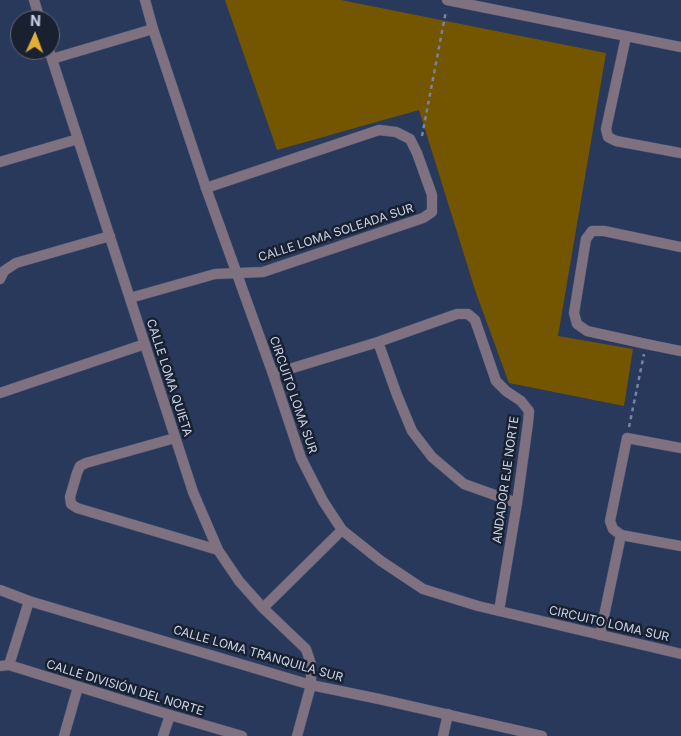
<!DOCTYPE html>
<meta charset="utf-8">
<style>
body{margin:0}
#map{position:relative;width:681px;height:736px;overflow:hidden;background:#29395b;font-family:Inter,sans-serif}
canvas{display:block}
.north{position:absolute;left:10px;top:10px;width:50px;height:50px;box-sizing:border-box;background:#192130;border:1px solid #60697b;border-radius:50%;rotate:2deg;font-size:14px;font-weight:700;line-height:20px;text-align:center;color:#cbd5eb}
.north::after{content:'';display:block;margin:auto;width:18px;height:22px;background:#e2af34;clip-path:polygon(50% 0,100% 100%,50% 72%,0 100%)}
</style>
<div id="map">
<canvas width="681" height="736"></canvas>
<div class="north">N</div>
</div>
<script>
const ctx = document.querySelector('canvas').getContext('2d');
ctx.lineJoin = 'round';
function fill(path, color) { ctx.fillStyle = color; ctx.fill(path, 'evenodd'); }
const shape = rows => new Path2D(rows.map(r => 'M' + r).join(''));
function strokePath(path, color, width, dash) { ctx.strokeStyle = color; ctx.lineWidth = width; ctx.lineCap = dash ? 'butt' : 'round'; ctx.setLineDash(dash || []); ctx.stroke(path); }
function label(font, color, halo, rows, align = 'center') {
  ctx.font = font + ' Inter,sans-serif'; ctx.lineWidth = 5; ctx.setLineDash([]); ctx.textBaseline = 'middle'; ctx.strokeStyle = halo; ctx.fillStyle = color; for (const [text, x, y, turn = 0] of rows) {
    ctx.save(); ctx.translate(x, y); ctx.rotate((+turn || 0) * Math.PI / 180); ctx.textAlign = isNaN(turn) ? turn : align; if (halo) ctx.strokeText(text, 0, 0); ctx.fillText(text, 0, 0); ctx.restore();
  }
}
const green = shape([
 [225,0,341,0,606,53,558,336,633,349,624,406,509,383,476,293,419,110,277,150]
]);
const path = shape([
 [422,136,446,11],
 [629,427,644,354]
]);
const pedestrian = shape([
 [499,611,517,503],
 [600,635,621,535]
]);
const minor = shape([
 [34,0,40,20],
 [447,0,681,47],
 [626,37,606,129,608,137,616,141,681,153],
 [49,50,193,492,218,550,239,581,263,608,306,649,311,664,311,685,297,736],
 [52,59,153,29],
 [0,162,78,139],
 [681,247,604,231,592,231,586,239,574,313,577,324,587,331,646,344,681,351],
 [0,279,4,271,16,263,110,236],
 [130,298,215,274,263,272,423,218,432,212,432,195,417,153,410,139,396,132,379,130,206,188],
 [273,374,378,342,457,314,468,314,475,320,496,381,506,391,521,401,529,411,528,423,517,503,464,484,432,457,412,431,397,395,378,342],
 [0,393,145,344],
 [175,438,86,463,80,466,77,473,70,497,71,504,77,508,218,550],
 [681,448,627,438,610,521,613,529,621,535,681,546],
 [0,590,29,601,311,685,379,699,542,736],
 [263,608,342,530],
 [9,665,29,601],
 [0,666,9,665,170,715,242,736],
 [64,736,78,687],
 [163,736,170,715],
 [443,736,448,714]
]);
const tertiary = shape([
 [145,0,153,29,206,188,273,374,301,458,323,501,342,530,381,561,423,589,478,606,681,654]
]);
const streetNames = [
 ["CALLE LOMA SOLEADA SUR",336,233,-18],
 ["CALLE LOMA QUIETA",169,378,72],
 ["CIRCUITO LOMA SUR",293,395,71],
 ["ANDADOR EJE NORTE",506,480,-82],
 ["CIRCUITO LOMA SUR",609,624,13],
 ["CALLE LOMA TRANQUILA SUR",258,654,16],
 ["CALLE DIVISIÓN DEL NORTE",125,688,17]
];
fill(green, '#745601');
strokePath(pedestrian, '#465575', 11);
strokePath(minor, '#465575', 11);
strokePath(tertiary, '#465575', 11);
strokePath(path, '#7885a1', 2.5, [4, 4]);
strokePath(pedestrian, '#807181', 10);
strokePath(minor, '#807181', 10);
strokePath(tertiary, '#807181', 10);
label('12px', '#cbd5eb', '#192130', streetNames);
</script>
